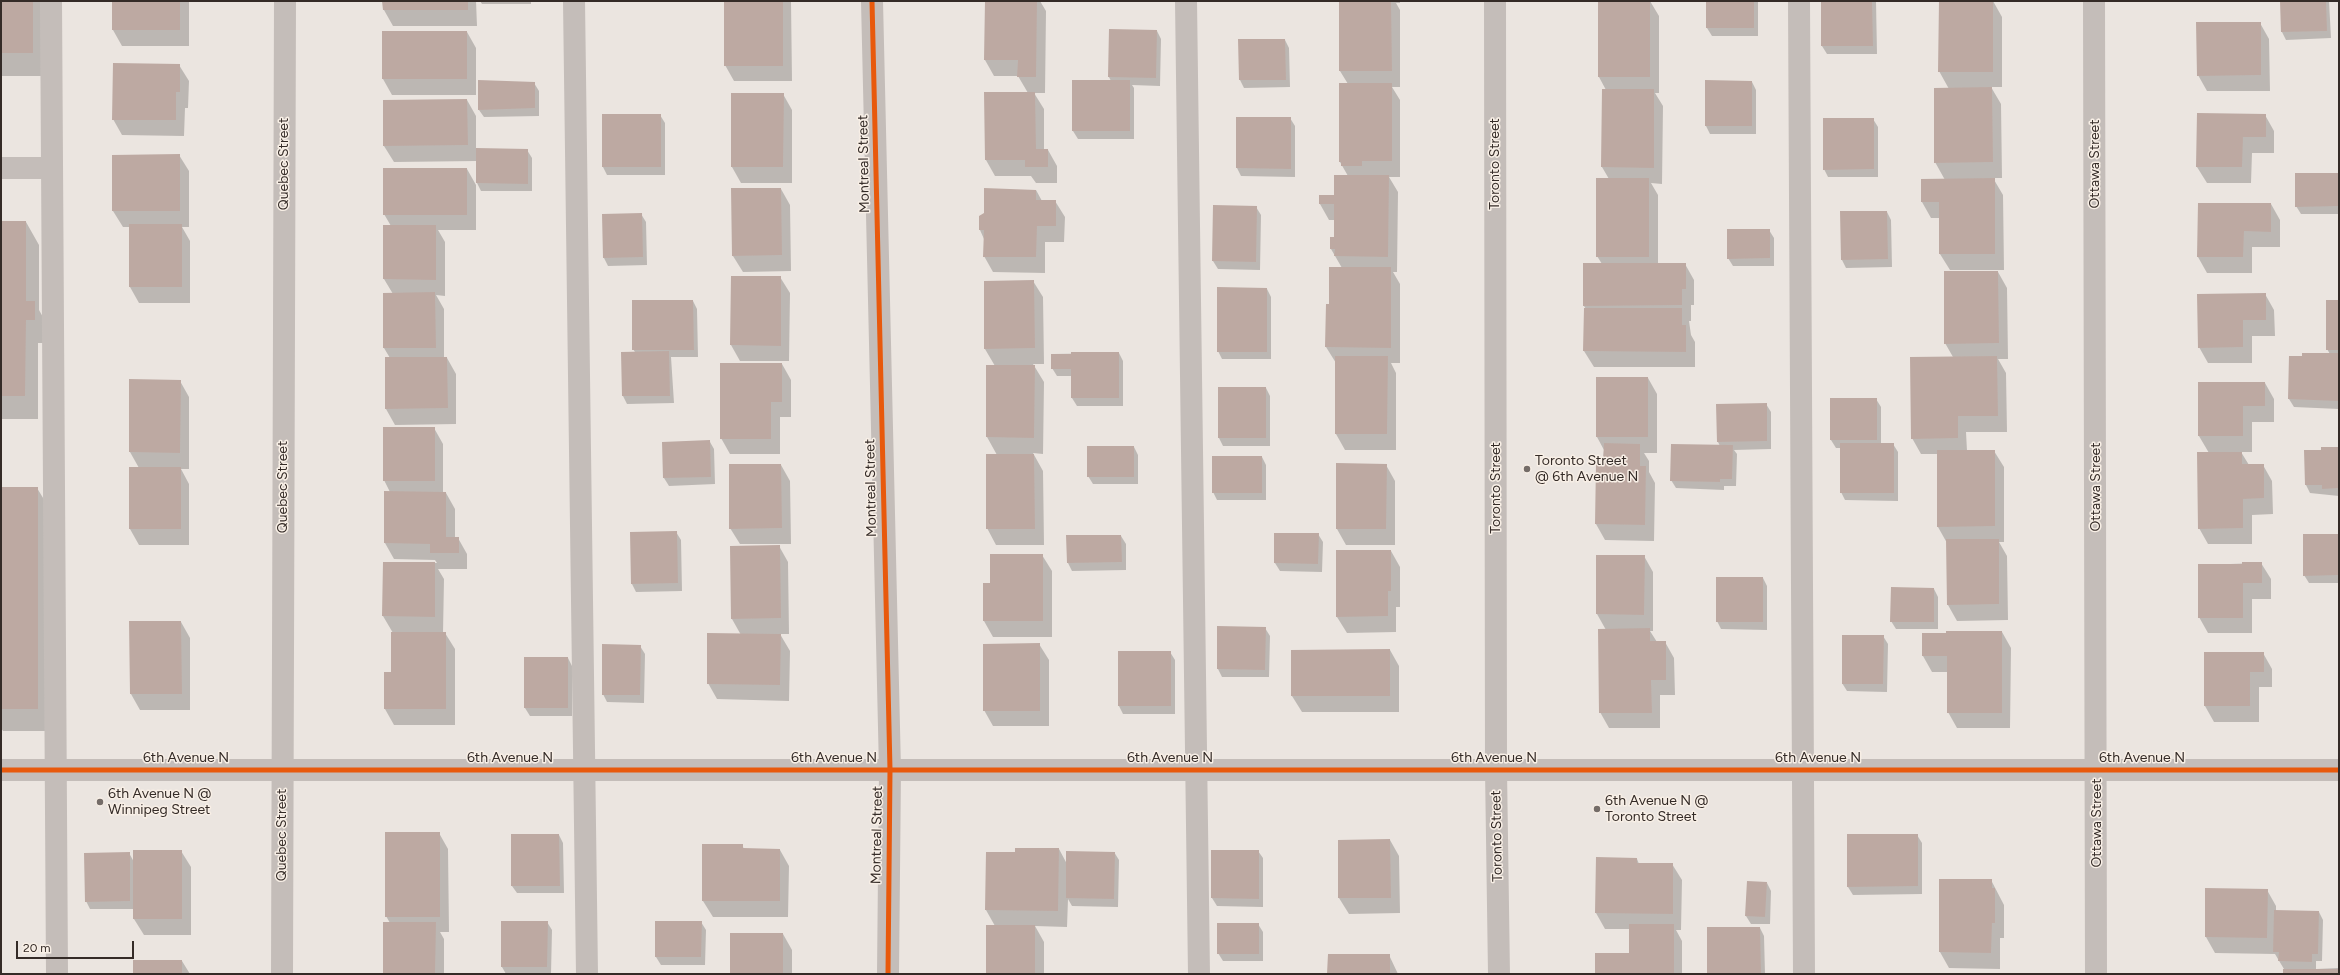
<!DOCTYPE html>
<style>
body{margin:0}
#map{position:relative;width:2340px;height:975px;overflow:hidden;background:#ebe5e0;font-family:Figtree,sans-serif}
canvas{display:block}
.frame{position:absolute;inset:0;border:2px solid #342b27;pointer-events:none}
.scale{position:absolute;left:16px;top:941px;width:118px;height:18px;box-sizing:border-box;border:2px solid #342b27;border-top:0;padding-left:5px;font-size:12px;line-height:14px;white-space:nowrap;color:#342b27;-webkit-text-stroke:3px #f8efe6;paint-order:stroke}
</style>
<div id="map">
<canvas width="2340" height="975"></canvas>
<div class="frame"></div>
<div class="scale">20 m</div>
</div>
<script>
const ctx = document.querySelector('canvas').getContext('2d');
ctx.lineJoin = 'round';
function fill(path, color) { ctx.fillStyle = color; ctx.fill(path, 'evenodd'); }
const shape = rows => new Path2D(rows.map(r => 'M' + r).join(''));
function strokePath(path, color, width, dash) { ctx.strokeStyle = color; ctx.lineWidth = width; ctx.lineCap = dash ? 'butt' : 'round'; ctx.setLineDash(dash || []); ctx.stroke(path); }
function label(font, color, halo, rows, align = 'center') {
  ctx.font = font + ' Figtree,sans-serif'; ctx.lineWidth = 3; ctx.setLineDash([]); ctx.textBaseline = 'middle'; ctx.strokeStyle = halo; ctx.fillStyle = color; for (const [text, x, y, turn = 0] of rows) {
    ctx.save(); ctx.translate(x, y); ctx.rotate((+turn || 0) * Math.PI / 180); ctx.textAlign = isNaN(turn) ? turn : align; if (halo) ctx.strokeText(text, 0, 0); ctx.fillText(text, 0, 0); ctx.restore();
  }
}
const shadow = shape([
 [1,1,45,1,46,76,1,76],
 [113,1,189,1,189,46,122,46,113,30],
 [383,1,476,1,477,26,393,26,384,10],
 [480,1,531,1,531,4,482,4],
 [616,1,677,1,677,2,616,2],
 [725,1,791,1,792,81,734,81,725,65],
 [986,1,1040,1,1046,11,1045,93,1034,93,1044,109,1044,150,1048,150,1057,166,1057,183,1036,183,1031,176,995,176,986,160,1028,93,1018,76,994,76,985,60],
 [1340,1,1400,1,1400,3,1396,3,1400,10,1400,87,1392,87,1400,100,1400,177,1389,177,1398,192,1397,272,1393,272,1400,284,1400,363,1391,363,1396,373,1396,450,1345,450,1336,434,1336,363,1326,347,1330,305,1342,268,1331,249,1331,238,1335,238,1335,220,1329,220,1320,204,1335,196,1348,176,1340,162,1348,84,1340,71],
 [1599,1,1650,1,1659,16,1659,93,1655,93,1663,106,1662,184,1651,183,1658,195,1658,264,1685,264,1694,280,1694,305,1691,305,1691,321,1689,321,1691,335,1695,342,1695,367,1594,367,1584,351,1586,309,1584,306,1602,264,1597,256,1609,179,1602,167,1606,90,1599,77],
 [1707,1,1758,1,1758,36,1712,36,1707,28],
 [1822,1,1876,1,1877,54,1827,54,1822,46],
 [1940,1,2004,1,1993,1,2002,17,2002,87,1991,87,2001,104,2002,178,1993,178,2003,195,2004,270,1950,270,1940,254,1940,218,1931,218,1922,202,1945,180,1935,162,1949,89,1939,71],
 [2281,1,2329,1,2331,38,2286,40,2282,32],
 [2260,23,2269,39,2270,91,2207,91,2198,75],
 [1157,31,1161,39,1160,86,1132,85,1134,88,1134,139,1078,139,1073,131,1111,81,1109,77],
 [467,32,476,48,476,95,392,95,383,79],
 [1285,40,1289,48,1290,87,1244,88,1240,80],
 [179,65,189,81,188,108,185,108,184,136,122,135,113,119],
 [1706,81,1752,82,1756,90,1756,134,1710,134,1706,126],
 [534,83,539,91,539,116,484,117,479,110],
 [783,94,792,110,792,183,741,183,732,167],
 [467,100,476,116,476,149,527,150,532,158,532,191,481,191,477,183,477,161,394,162,384,146],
 [660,115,665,123,665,175,607,175,603,167],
 [2265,115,2274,131,2274,153,2252,153,2251,183,2207,183,2197,167],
 [1237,118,1290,118,1295,126,1295,177,1241,176,1237,168],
 [1873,119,1878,127,1878,177,1828,177,1824,169],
 [179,155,189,171,189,227,182,227,190,241,190,303,139,303,130,287,130,227,123,227,113,211],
 [467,169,476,185,476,230,438,230,445,242,445,296,436,295,444,309,444,358,447,358,456,374,456,424,395,425,386,409,390,358,384,348,393,294,384,279,391,226,384,214],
 [2339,174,2339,214,2301,214,2296,206],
 [781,189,790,205,791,271,743,272,733,256],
 [1036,190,1042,201,1055,201,1065,217,1064,242,1045,242,1045,273,993,272,984,256,984,239,980,230,980,216],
 [2199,204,2271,204,2280,220,2280,247,2252,247,2252,273,2207,273,2198,257],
 [1214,206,1256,207,1261,215,1260,270,1218,269,1213,261],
 [1887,212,1891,220,1892,267,1846,268,1842,260],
 [641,214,646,222,647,265,608,266,604,258],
 [1,222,26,222,39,245,39,310,48,326,48,343,38,343,38,419,1,419],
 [1769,230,1774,238,1774,266,1733,266,1728,258],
 [1998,272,2007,288,2008,359,1998,359,2006,373,2007,432,1966,432,1967,451,1994,451,2004,467,2004,542,1999,542,2007,556,2008,620,1957,621,1948,605,1947,543,1938,527,1938,454,1921,454,1912,438,1953,357,1945,343],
 [780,277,790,293,789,361,740,361,731,345],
 [1033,281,1043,297,1044,364,1033,364,1044,382,1043,454,1033,453,1043,471,1044,545,996,545,987,528,997,455,987,437,995,366,985,349],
 [1267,289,1271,297,1271,359,1222,359,1218,351],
 [2265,294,2274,310,2275,336,2252,336,2252,363,2208,363,2199,347],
 [693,301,697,309,698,357,671,357,674,403,627,404,623,396,622,353,635,352,633,349],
 [2339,301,2339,409,2294,407,2289,399,2330,354,2327,349],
 [1119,353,1123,361,1123,406,1077,406,1072,398,1072,376,1057,376,1052,368,1052,354],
 [782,364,791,380,791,417,780,417,780,454,730,454,721,438],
 [1648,378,1657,394,1657,453,1644,453,1649,461,1649,472,1655,483,1654,541,1605,540,1596,524,1604,450,1597,437],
 [130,380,180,381,189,397,189,469,181,469,189,484,189,545,139,545,130,529,130,468,139,468,130,452],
 [2265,383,2274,399,2274,422,2252,422,2252,452,2241,452,2249,465,2263,465,2272,481,2273,514,2252,515,2252,544,2208,544,2199,528,2209,453,2199,436],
 [1266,388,1270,396,1270,446,1223,446,1219,438],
 [1831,399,1876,399,1881,407,1881,444,1893,444,1898,452,1898,501,1845,500,1841,492,1841,448,1836,448,1831,440],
 [1766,404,1771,412,1771,449,1734,450,1737,454,1736,486,1724,486,1724,490,1676,488,1671,480,1720,446,1718,442,1717,405],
 [434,428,443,444,443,493,446,493,455,509,455,538,458,538,467,554,467,569,438,569,444,579,443,633,445,633,455,649,455,725,394,725,385,709,392,673,393,633,383,616,384,563,437,563,435,560,394,559,385,543,390,492,384,480],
 [710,442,714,449,715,484,669,486,664,478],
 [1134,447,1138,455,1138,484,1093,484,1088,476],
 [2339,448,2339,496,2310,493,2306,485],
 [1262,457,1266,465,1266,500,1217,500,1213,492],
 [1337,464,1386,465,1395,481,1395,545,1346,545,1337,529],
 [781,465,790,481,791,544,740,544,730,528],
 [1,488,37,488,51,511,51,731,3,731,1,728],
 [676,532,681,540,682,591,636,592,632,584],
 [1318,534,1323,542,1322,572,1280,571,1275,563],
 [2339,535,2339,583,2309,583,2304,575],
 [1121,536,1126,544,1126,570,1072,571,1068,563],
 [779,546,788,562,789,634,780,634,790,651,789,701,717,699,708,683,741,635,732,619],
 [1391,551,1400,567,1400,607,1396,607,1396,632,1347,633,1337,617],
 [1042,555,1052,571,1052,637,993,637,984,621,991,584],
 [1597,556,1644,556,1653,572,1653,631,1650,631,1657,642,1665,642,1674,658,1675,695,1660,695,1660,728,1609,728,1600,712,1606,630,1597,614],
 [2261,563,2271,579,2271,599,2252,599,2252,633,2208,633,2199,617,2199,565],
 [1763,578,1767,586,1767,630,1721,629,1717,621],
 [1934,589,1938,597,1938,629,1896,629,1891,621],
 [181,622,190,638,190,710,140,710,131,694],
 [1265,628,1270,636,1269,677,1222,677,1218,669],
 [2002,632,2011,648,2010,728,1957,728,1948,712,1948,672,1932,672,1923,656],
 [1883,636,1888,644,1887,692,1847,691,1842,683],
 [1039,644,1049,660,1049,726,993,726,984,710],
 [640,646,645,654,644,703,607,702,603,694],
 [1390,650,1399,666,1399,712,1302,712,1292,696],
 [1170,652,1175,660,1175,714,1123,714,1119,706],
 [2263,653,2272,669,2272,687,2259,687,2259,722,2214,722,2205,706],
 [568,658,572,666,572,716,530,716,525,708],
 [439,833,448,849,449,932,440,932,444,939,444,974,384,974,390,923,386,916],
 [559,835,563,843,564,893,517,893,512,886],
 [1917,835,1922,843,1922,894,1853,895,1848,887],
 [1390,840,1399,856,1400,913,1349,914,1339,898,1339,841],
 [742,845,744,849,780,850,789,866,788,917,713,917,703,901],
 [1059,849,1067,864,1114,852,1119,860,1118,907,1072,906,1068,899,1067,927,1035,926,1044,942,1044,974,987,974,995,926,986,910,1016,853],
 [181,851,191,867,191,935,144,935,134,919,134,909,90,909,86,901,129,853,134,862],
 [1212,851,1258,851,1263,858,1263,907,1217,906,1212,898],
 [1597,858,1637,859,1639,864,1672,864,1682,880,1681,930,1676,930,1682,941,1682,974,1596,974,1630,954,1630,929,1605,929,1596,913],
 [1940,880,1991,880,2004,905,2004,938,2000,938,2000,969,1949,968,1940,952],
 [1767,883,1771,891,1770,924,1751,924,1746,916],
 [2267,890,2276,906,2276,911,2319,912,2323,920,2322,961,2316,961,2316,969,2339,968,2339,974,2284,974,2284,969,2275,954,2215,953,2206,937],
 [547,922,552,930,551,974,506,974,502,967],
 [701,922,706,930,705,965,661,965,656,957],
 [1258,924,1263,932,1263,961,1223,961,1218,953],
 [1760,928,1764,936,1765,974,1708,974],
 [783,934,792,950,792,974,731,974],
 [1389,955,1398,974,1328,974],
 [182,961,190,974,134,974]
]);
const building = shape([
 [1,1,33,1,33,53,1,53],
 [112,1,180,1,180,30,112,30],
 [382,1,468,1,468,10,383,10],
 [724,1,783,1,783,66,724,66],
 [985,1,1037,1,1036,77,1017,77,1018,60,984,60],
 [1339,1,1391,1,1392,71,1339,71],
 [1598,1,1650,1,1650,77,1598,77],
 [1706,1,1754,1,1754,28,1706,28],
 [1821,1,1872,1,1873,46,1821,46],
 [1939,1,1993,1,1993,72,1938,72],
 [2280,1,2326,1,2327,31,2281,32],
 [2196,22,2261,22,2261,75,2197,76],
 [1109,29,1157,30,1156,78,1108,77],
 [382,31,467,31,467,79,382,79],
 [1238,39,1285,39,1286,80,1239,80],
 [113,63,180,64,180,92,176,92,176,120,112,120],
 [478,80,535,82,535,108,478,110],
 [1072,80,1130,80,1130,131,1072,131],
 [1705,80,1752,81,1752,126,1705,126],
 [1339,83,1392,83,1392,161,1362,161,1362,166,1341,166,1341,162,1339,162],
 [1992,87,1993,162,1934,163,1934,88],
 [1602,89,1654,89,1654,168,1601,167],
 [984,92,1035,92,1036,149,1048,149,1048,167,1025,167,1025,160,985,160],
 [731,93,784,93,783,167,731,167],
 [467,99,468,145,383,146,383,100],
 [2197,113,2266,114,2266,137,2243,137,2242,167,2196,167],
 [602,114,661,114,661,167,602,167],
 [1236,117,1291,117,1291,169,1236,168],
 [1823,118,1874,118,1874,169,1823,170],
 [476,148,528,149,528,184,476,183],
 [180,154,180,211,112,211,112,155],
 [383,168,467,168,467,215,383,215],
 [2295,173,2339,173,2339,206,2295,207],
 [1334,175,1389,175,1388,257,1334,256,1335,249,1330,249,1330,237,1334,237,1334,204,1319,204,1319,195,1334,195],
 [1596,178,1649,178,1649,257,1596,257],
 [1995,178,1995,254,1939,254,1939,202,1921,202,1921,179],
 [731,188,781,188,782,255,732,256],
 [984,188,1036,190,1036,200,1056,200,1056,226,1037,226,1036,257,983,257,984,230,979,230,979,216,984,213],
 [2198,203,2271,203,2271,232,2244,231,2243,257,2197,257],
 [1213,205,1257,206,1256,262,1212,261],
 [1840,211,1887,211,1888,259,1841,260],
 [642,213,643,257,603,258,602,214],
 [1,221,26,221,26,301,35,301,35,320,26,320,25,396,1,396],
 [129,224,182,224,182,287,129,287],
 [383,225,436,225,436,280,383,279],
 [1727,229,1770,229,1770,258,1727,259],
 [1583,263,1686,263,1686,289,1682,289,1682,305,1583,306],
 [1329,267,1391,267,1391,348,1325,347,1326,304,1329,304],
 [1944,271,1998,271,1999,343,1944,344],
 [731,276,781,276,781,346,730,345],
 [1034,280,1035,348,984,349,984,281],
 [1217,287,1267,288,1267,352,1217,352],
 [435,292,436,348,383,348,383,293],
 [2266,293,2266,320,2243,320,2243,347,2198,348,2197,294],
 [632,300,693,300,694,350,632,350],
 [2326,300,2339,300,2339,350,2326,350],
 [1584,308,1682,308,1682,325,1686,325,1686,352,1583,351],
 [669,351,670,396,622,396,621,352],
 [1071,352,1119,352,1119,398,1071,398,1071,369,1051,369,1051,354,1071,354],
 [2302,353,2339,353,2339,401,2288,399,2289,356,2302,356],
 [1335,356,1388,356,1387,434,1335,434],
 [1997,356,1998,416,1958,416,1958,438,1911,439,1910,357],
 [385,357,447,357,448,408,385,409],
 [720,363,782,363,782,402,771,402,771,439,720,439],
 [986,365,1035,365,1034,438,986,437],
 [1596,377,1648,377,1648,437,1596,437],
 [129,379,181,380,180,453,129,452],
 [2198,382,2265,382,2265,406,2243,406,2243,436,2198,436],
 [1218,387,1266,387,1266,438,1218,438],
 [1830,398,1877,398,1877,440,1830,440],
 [1767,403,1767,441,1717,442,1716,404],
 [383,427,435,427,435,481,383,481],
 [710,440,711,477,663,478,662,442],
 [1604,443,1640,444,1640,466,1646,466,1645,525,1595,524,1596,464,1603,464],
 [1840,443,1894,443,1894,493,1840,493],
 [1671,444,1733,445,1732,479,1720,479,1720,482,1670,481],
 [1087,446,1134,446,1134,477,1087,477],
 [2321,447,2339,447,2339,488,2322,489,2322,485,2305,485,2304,450,2321,450],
 [1937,450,1995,450,1995,526,1937,527],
 [2197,452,2242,452,2242,464,2264,464,2264,498,2243,499,2243,528,2198,529],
 [986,454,1034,454,1035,529,986,529],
 [1212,456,1262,456,1262,493,1212,493],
 [1336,463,1387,464,1386,529,1336,529],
 [729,464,781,464,782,528,729,529],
 [129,467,181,467,181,529,129,529],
 [1,487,38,487,38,709,1,709],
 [384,491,446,492,446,537,459,537,459,553,430,553,430,544,384,543],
 [677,531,678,583,631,584,630,532],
 [1274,533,1319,533,1318,564,1274,563],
 [2303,534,2339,534,2339,575,2303,576],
 [1066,535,1121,535,1122,562,1067,563],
 [1946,539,1999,539,1999,604,1947,605],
 [780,545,781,618,731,619,730,546],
 [1336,550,1391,550,1391,591,1388,591,1388,616,1336,617],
 [990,554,1043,554,1043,621,983,621,983,583,990,583],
 [1596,555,1645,555,1644,615,1596,614],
 [383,562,435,562,435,617,382,616],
 [2242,562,2262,562,2262,583,2243,583,2243,618,2198,618,2198,564,2242,564],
 [1716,577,1763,577,1763,622,1716,622],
 [1891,587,1934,588,1934,622,1890,622],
 [129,621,181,621,182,694,130,694],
 [1217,626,1266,627,1265,670,1217,669],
 [1650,628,1650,641,1666,641,1666,680,1651,680,1652,713,1599,713,1598,629],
 [1946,631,2002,631,2002,713,1947,713,1947,656,1922,656,1922,633,1946,633],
 [391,632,446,632,446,709,384,709,384,672,391,672],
 [707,633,781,634,780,685,707,684],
 [1842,635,1884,635,1883,684,1842,684],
 [1040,643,1040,711,983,711,983,644],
 [602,644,641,645,640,695,602,695],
 [1390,649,1390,696,1291,696,1291,650],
 [1118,651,1171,651,1171,706,1118,706],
 [2204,652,2264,652,2264,672,2250,672,2250,706,2204,706],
 [524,657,568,657,568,708,524,708],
 [385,832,440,832,440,917,385,917],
 [511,834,559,834,560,886,511,886],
 [1847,834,1918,834,1918,886,1847,887],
 [1390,839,1391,898,1338,898,1338,840],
 [702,844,743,844,743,848,780,849,780,901,702,901],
 [1015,848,1059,848,1058,911,985,910,986,852,1015,852],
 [133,850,182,850,182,919,133,919],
 [1211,850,1259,850,1259,899,1211,898],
 [1066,851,1115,852,1114,899,1066,898],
 [130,852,130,901,85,902,84,853],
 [1596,857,1637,858,1637,863,1673,863,1673,914,1595,913],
 [1939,879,1992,879,1992,888,1995,888,1995,923,1992,923,1991,953,1939,952],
 [1747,881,1767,882,1765,917,1745,916],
 [2205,888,2268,889,2267,938,2205,937],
 [2274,910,2319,911,2318,954,2312,954,2312,962,2278,961,2279,952,2273,952],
 [501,921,548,921,547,967,501,967],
 [655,921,702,921,701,957,655,957],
 [383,922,436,922,435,974,383,974],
 [1217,923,1259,923,1259,954,1217,954],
 [1629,924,1674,924,1674,974,1595,974,1595,953,1629,953],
 [986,925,1035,925,1035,974,986,974],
 [1707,927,1760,927,1761,974,1707,974],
 [730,933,783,933,783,974,730,974],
 [1328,954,1390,954,1390,974,1327,974],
 [133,960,182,960,182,974,133,974],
 [2283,969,2339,969,2339,974,2283,974]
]);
const minor = shape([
 [51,1,57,974],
 [574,1,587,974],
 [872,1,890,770,888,974],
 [1186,1,1199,974],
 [1495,1,1496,770,1499,974],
 [1799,1,1804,974],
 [2094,1,2096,974],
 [1,168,52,168],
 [1,770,2339,770],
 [282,974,285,1]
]);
const cycleway = shape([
 [872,1,890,770,888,974],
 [1,770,2339,770]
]);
const markers = [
 [1527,469,4,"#746c68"],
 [100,802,4,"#746c68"],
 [1597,809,4,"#746c68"]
];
const streetNames = [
 ["Quebec Street",284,164,-90],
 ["Montreal Street",864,164,-91],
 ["Toronto Street",1495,164,-90],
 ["Ottawa Street",2095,164,-90],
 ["Quebec Street",283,487,-90],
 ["Ottawa Street",2096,487,-90],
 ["Montreal Street",871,488,-91],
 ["Toronto Street",1496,488,-90],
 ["6th Avenue N",186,758],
 ["6th Avenue N",510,758],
 ["6th Avenue N",834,758],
 ["6th Avenue N",1170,758],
 ["6th Avenue N",1494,758],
 ["6th Avenue N",1818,758],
 ["6th Avenue N",2142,758],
 ["Ottawa Street",2097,823,-90],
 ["Quebec Street",282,835,-90],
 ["Montreal Street",877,835,-89],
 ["Toronto Street",1497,836,-91]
];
const poiNames = [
 ["Toronto Street",1535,461],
 ["@ 6th Avenue N",1535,477],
 ["6th Avenue N @",108,794],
 ["Winnipeg Street",108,810],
 ["6th Avenue N @",1605,801],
 ["Toronto Street",1605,817]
];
fill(shadow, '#0003');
fill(building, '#bda9a2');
strokePath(minor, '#c4bdb9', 22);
strokePath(cycleway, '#e8590c', 5);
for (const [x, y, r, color] of markers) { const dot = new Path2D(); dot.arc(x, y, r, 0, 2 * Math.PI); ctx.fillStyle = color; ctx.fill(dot); strokePath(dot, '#f8efe6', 1.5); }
label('14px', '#342b27', '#f8efe6', streetNames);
label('14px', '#342b27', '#f8efe6', poiNames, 'left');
</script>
